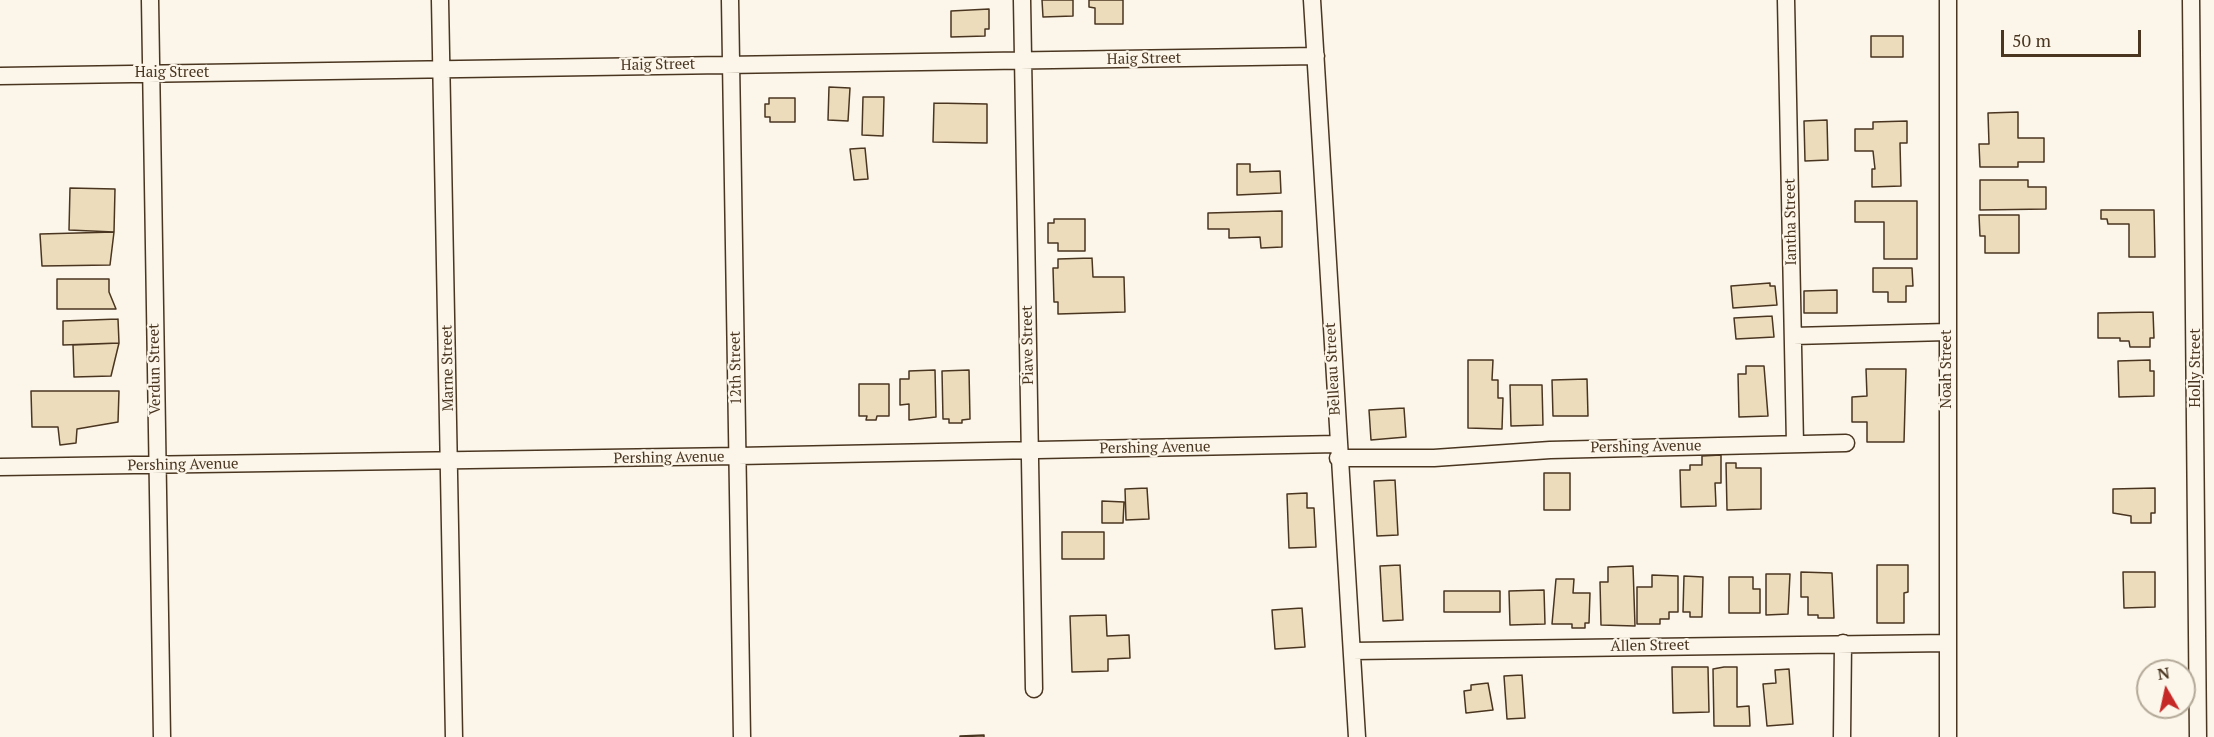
<!DOCTYPE html>
<style>
body{margin:0}
#map{position:relative;width:2214px;height:737px;overflow:hidden;background:#fbf6e9;font-family:"PT Serif",serif}
canvas{display:block}
.north{position:absolute;left:2136px;top:659px;width:60px;height:60px;box-sizing:border-box;background:#fbf6e9;border:2px solid #b4a999;border-radius:50%;rotate:351deg;font-size:16px;font-weight:700;line-height:24px;text-align:center;color:#4a3520}
.north::after{content:'';display:block;margin:auto;width:21px;height:27px;background:#c62828;clip-path:polygon(50% 0,100% 100%,50% 72%,0 100%)}
.scale{position:absolute;left:2001px;top:30px;width:140px;height:27px;box-sizing:border-box;border:3px solid #4a3520;border-top:0;padding-left:8px;font-size:18px;line-height:21px;white-space:nowrap;color:#4a3520;-webkit-text-stroke:4px #fbf6e9;paint-order:stroke}
</style>
<div id="map">
<canvas width="2214" height="737"></canvas>
<div class="north">N</div>
<div class="scale">50 m</div>
</div>
<script>
const ctx = document.querySelector('canvas').getContext('2d');
ctx.lineJoin = 'round';
function fill(path, color) { ctx.fillStyle = color; ctx.fill(path, 'evenodd'); }
const shape = rows => new Path2D(rows.map(r => 'M' + r).join(''));
function strokePath(path, color, width, dash) { ctx.strokeStyle = color; ctx.lineWidth = width; ctx.lineCap = dash ? 'butt' : 'round'; ctx.setLineDash(dash || []); ctx.stroke(path); }
function label(font, color, halo, rows, align = 'center') {
  ctx.font = font + ' "PT Serif",serif'; ctx.lineWidth = 4.5; ctx.setLineDash([]); ctx.textBaseline = 'middle'; ctx.strokeStyle = halo; ctx.fillStyle = color; for (const [text, x, y, turn = 0] of rows) {
    ctx.save(); ctx.translate(x, y); ctx.rotate((+turn || 0) * Math.PI / 180); ctx.textAlign = isNaN(turn) ? turn : align; if (halo) ctx.strokeText(text, 0, 0); ctx.fillText(text, 0, 0); ctx.restore();
  }
}
const building = shape([
 [1042,0,1073,0,1073,16,1043,17,1042,0],
 [1089,0,1123,0,1123,24,1095,24,1095,8,1089,7,1089,0],
 [989,9,989,29,985,29,985,36,951,37,951,11,989,9],
 [1871,36,1903,36,1903,57,1871,57,1871,36],
 [829,87,850,88,848,121,828,120,829,87],
 [863,97,884,97,883,136,862,135,863,97],
 [769,98,795,98,795,122,770,122,770,117,765,117,765,104,769,104,769,98],
 [934,103,987,104,987,143,933,142,934,103],
 [2018,112,2018,138,2044,138,2044,162,2018,162,2018,167,1980,167,1979,144,1989,144,1988,113,2018,112],
 [1827,120,1828,160,1805,161,1804,121,1827,120],
 [1907,121,1907,143,1900,143,1901,186,1872,187,1872,169,1875,169,1873,151,1855,151,1855,129,1873,129,1873,122,1907,121],
 [865,148,868,179,854,180,850,149,865,148],
 [1237,164,1250,164,1250,172,1280,171,1281,193,1237,195,1237,164],
 [1980,180,2028,180,2028,187,2046,187,2046,209,1980,210,1980,180],
 [70,188,115,189,114,232,69,230,70,188],
 [1855,201,1917,201,1917,259,1884,259,1884,222,1855,222,1855,201],
 [2101,210,2154,210,2155,257,2129,257,2129,224,2108,224,2107,219,2101,219,2101,210],
 [1282,211,1282,247,1261,248,1260,237,1229,238,1229,229,1208,229,1208,213,1282,211],
 [1979,215,2019,215,2019,253,1985,253,1985,236,1980,236,1979,215],
 [1054,219,1085,219,1085,251,1058,251,1058,243,1048,243,1048,223,1054,223,1054,219],
 [114,232,110,265,42,266,40,234,114,232],
 [1092,258,1093,277,1124,277,1125,312,1058,314,1058,302,1054,302,1053,268,1058,268,1058,259,1092,258],
 [1873,268,1912,268,1913,286,1906,286,1906,302,1888,302,1888,292,1873,292,1873,268],
 [57,279,109,279,109,292,116,309,57,309,57,279],
 [1770,283,1770,286,1775,286,1777,305,1733,308,1731,286,1770,283],
 [1837,290,1837,313,1804,313,1804,291,1837,290],
 [2153,312,2154,338,2150,338,2150,347,2130,347,2129,341,2120,341,2120,338,2098,338,2098,313,2153,312],
 [1772,316,1774,337,1736,339,1734,318,1772,316],
 [118,319,119,343,63,345,63,321,118,319],
 [119,343,111,376,74,377,73,345,119,343],
 [1468,360,1493,360,1492,380,1498,380,1498,398,1503,398,1502,429,1468,428,1468,360],
 [2150,360,2150,371,2154,371,2154,396,2119,397,2118,361,2150,360],
 [1746,366,1764,366,1768,416,1739,417,1738,374,1746,374,1746,366],
 [1866,369,1906,369,1904,442,1867,442,1867,422,1852,422,1852,397,1867,396,1866,369],
 [935,370,936,417,909,420,909,404,900,405,900,379,909,379,909,371,935,370],
 [969,370,970,419,962,420,962,423,949,423,949,419,943,419,942,371,969,370],
 [1587,379,1588,416,1553,416,1552,380,1587,379],
 [859,384,889,384,889,416,877,416,876,420,866,420,867,416,859,416,859,384],
 [1510,385,1542,385,1543,425,1511,426,1510,385],
 [31,391,119,391,118,422,77,429,76,443,60,445,58,427,32,427,31,391],
 [1404,408,1406,437,1371,440,1369,410,1404,408],
 [1721,455,1721,483,1715,483,1716,506,1681,507,1680,470,1690,470,1690,465,1702,465,1702,456,1721,455],
 [1726,463,1736,463,1736,468,1761,468,1761,509,1727,510,1726,463],
 [1544,473,1570,473,1570,510,1544,510,1544,473],
 [1395,480,1398,535,1377,536,1374,481,1395,480],
 [1147,488,1149,519,1126,520,1125,489,1147,488],
 [2155,488,2155,513,2151,513,2151,523,2131,523,2131,516,2113,513,2113,489,2155,488],
 [1307,493,1307,508,1314,508,1316,547,1289,548,1287,494,1307,493],
 [1102,501,1124,502,1123,523,1102,523,1102,501],
 [1062,532,1104,532,1104,559,1062,559,1062,532],
 [1400,565,1403,620,1383,621,1380,566,1400,565],
 [1877,565,1908,565,1908,592,1904,593,1904,623,1877,623,1877,565],
 [1633,566,1635,626,1601,625,1600,582,1608,582,1608,567,1633,566],
 [1801,572,1832,573,1834,618,1818,618,1818,615,1808,615,1808,597,1801,597,1801,572],
 [2123,572,2155,572,2155,607,2124,608,2123,572],
 [1766,574,1790,574,1788,614,1766,615,1766,574],
 [1652,575,1678,576,1678,612,1669,612,1669,619,1660,619,1660,624,1637,624,1637,587,1652,587,1652,575],
 [1684,576,1703,577,1702,617,1690,617,1690,612,1683,612,1684,576],
 [1729,577,1753,577,1753,589,1760,589,1760,613,1729,613,1729,577],
 [1556,579,1574,579,1573,593,1590,593,1589,623,1585,623,1585,628,1572,628,1572,624,1552,624,1556,579],
 [1544,590,1545,624,1510,625,1509,591,1544,590],
 [1444,591,1500,591,1500,612,1444,612,1444,591],
 [1302,608,1305,647,1275,649,1272,610,1302,608],
 [1106,615,1107,636,1129,635,1130,658,1108,659,1108,671,1072,672,1070,616,1106,615],
 [1672,667,1708,667,1709,712,1673,713,1672,667],
 [1724,667,1737,667,1737,707,1749,706,1750,726,1714,726,1713,669,1724,667],
 [1789,669,1793,724,1767,726,1763,684,1776,683,1775,670,1789,669],
 [1522,675,1525,718,1507,719,1504,676,1522,675],
 [1488,683,1493,710,1466,713,1464,691,1471,690,1471,685,1488,683],
 [984,735,984,737,960,737,960,736,984,735]
]);
const street = shape([
 [150,0,162,737],
 [440,0,454,737],
 [730,0,742,737],
 [1022,0,1034,689],
 [1312,0,1357,737],
 [1786,0,1795,444],
 [1948,0,1948,737],
 [2191,0,2198,737],
 [0,76,1316,56],
 [1793,336,1947,332],
 [1338,458,1434,458,1550,450,1846,443],
 [0,467,738,456,1337,444],
 [1352,651,1948,643],
 [1842,737,1843,643]
]);
const streetNames = [
 ["Haig Street",1144,59,-1],
 ["Haig Street",658,65,-1],
 ["Haig Street",172,73],
 ["Iantha Street",1791,222,-91],
 ["Piave Street",1028,345,-91],
 ["Marne Street",448,368,-91],
 ["12th Street",736,368,-91],
 ["Holly Street",2196,368,-90],
 ["Verdun Street",155,369,-91],
 ["Belleau Street",1333,369,-93],
 ["Noah Street",1947,369,-90],
 ["Pershing Avenue",1646,447,-1],
 ["Pershing Avenue",1155,448,-1],
 ["Pershing Avenue",669,458,-1],
 ["Pershing Avenue",183,465,-1],
 ["Allen Street",1650,646,-1]
];
fill(building, '#ecdcbc');
strokePath(building, '#4a3520', 1.5);
strokePath(street, '#4a3520', 19);
strokePath(street, '#fbf6e9', 16);
label('15px', '#4a3520', '#fbf6e9', streetNames);
</script>
